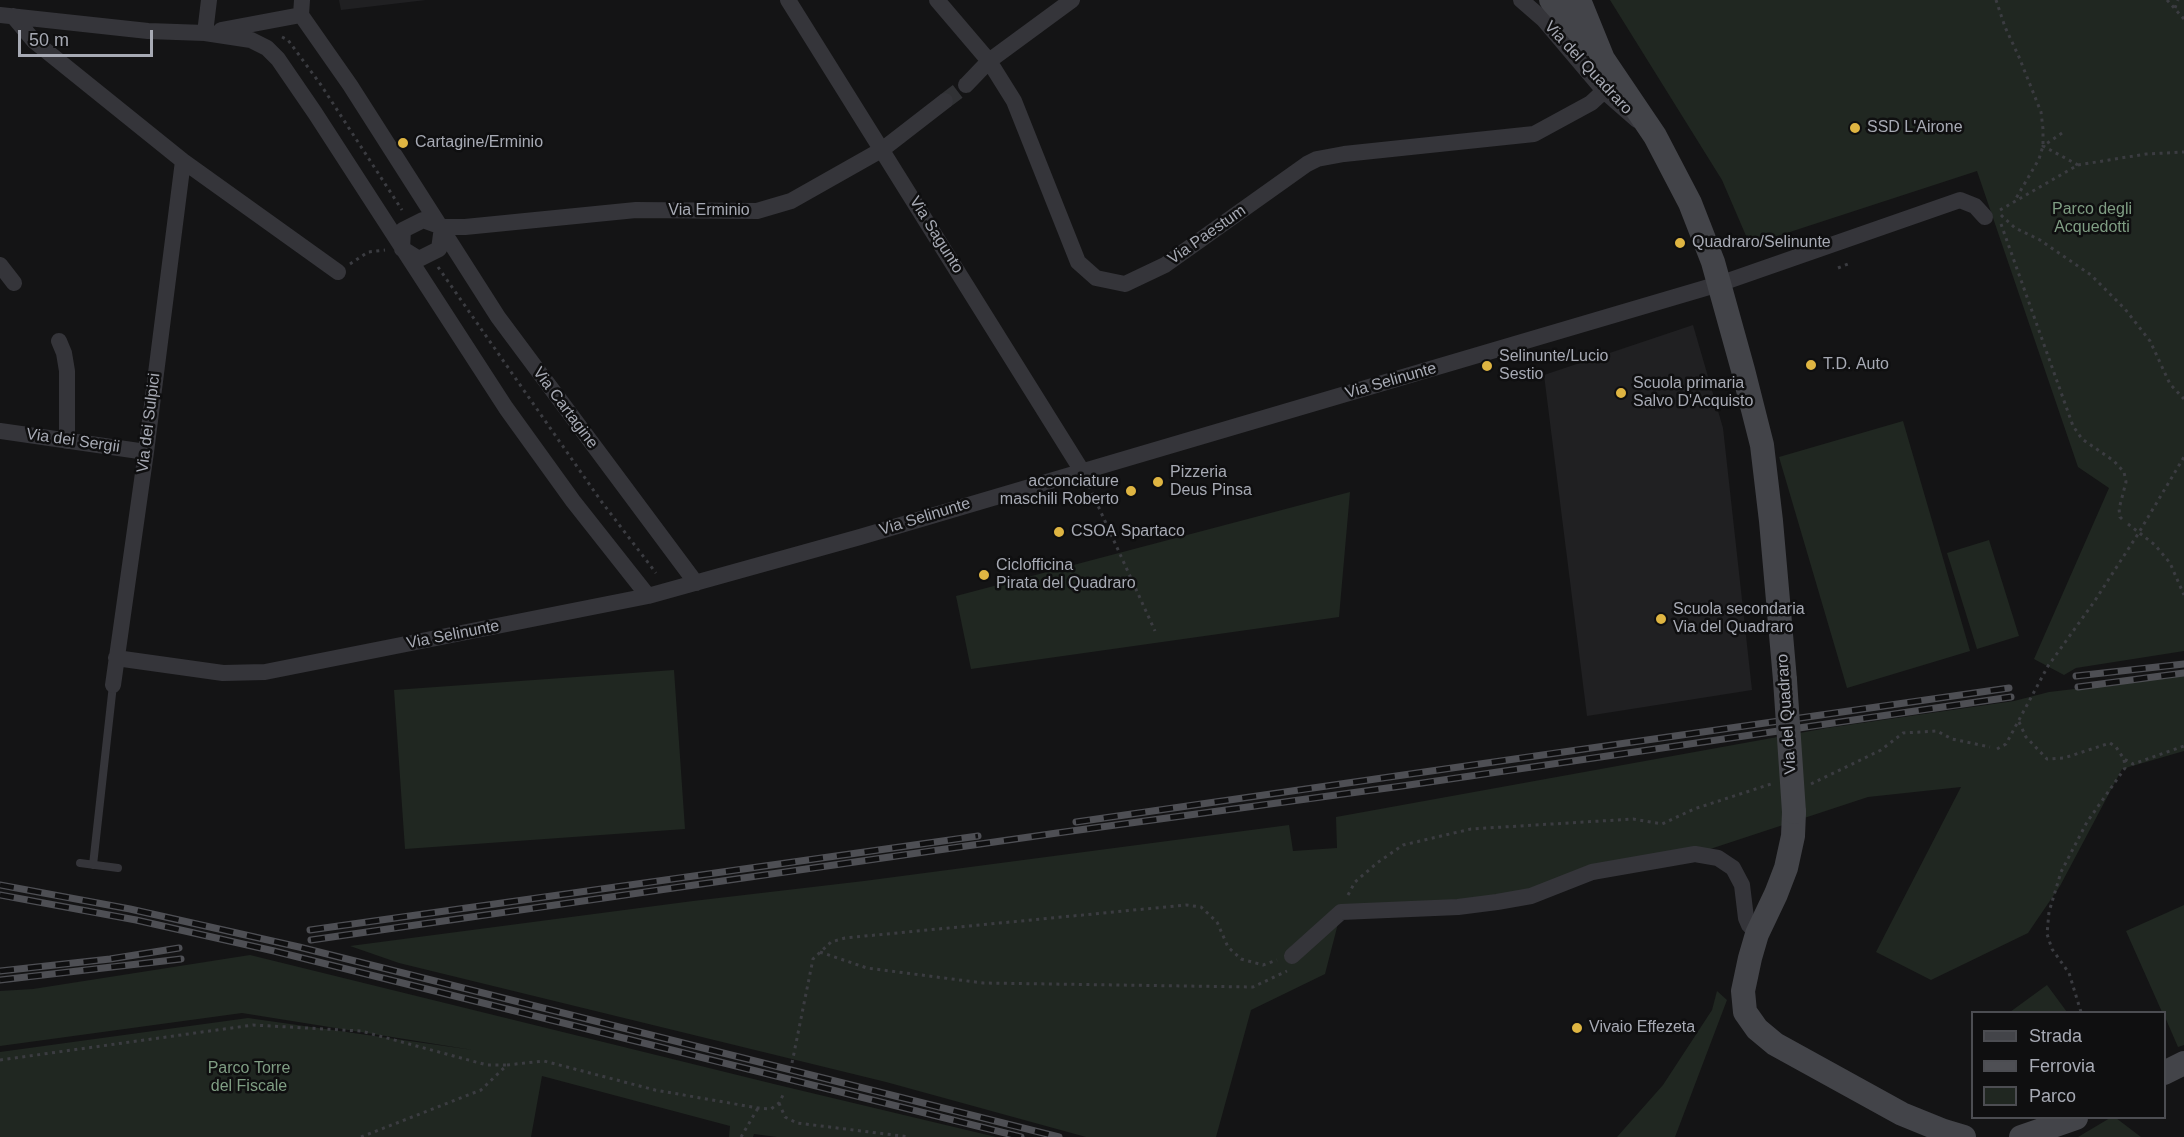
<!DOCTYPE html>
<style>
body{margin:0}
#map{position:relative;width:2184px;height:1137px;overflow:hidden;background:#141415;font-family:Helvetica,sans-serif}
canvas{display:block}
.legend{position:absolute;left:1971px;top:1011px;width:195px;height:108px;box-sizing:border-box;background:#0f0f10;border:2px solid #4c4d52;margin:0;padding:8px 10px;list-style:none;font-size:18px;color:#a7aab4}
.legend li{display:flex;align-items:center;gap:12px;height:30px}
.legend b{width:30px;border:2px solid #4c4d52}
.scale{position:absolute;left:18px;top:30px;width:135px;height:27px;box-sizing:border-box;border:3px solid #a7aab4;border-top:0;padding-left:8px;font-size:18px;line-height:21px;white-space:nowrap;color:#a7aab4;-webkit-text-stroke:4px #0f0f10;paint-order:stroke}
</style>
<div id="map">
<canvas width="2184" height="1137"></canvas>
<ul class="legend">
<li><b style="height:8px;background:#434449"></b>Strada</li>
<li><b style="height:8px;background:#4e4f54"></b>Ferrovia</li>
<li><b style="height:16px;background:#202721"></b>Parco</li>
</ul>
<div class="scale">50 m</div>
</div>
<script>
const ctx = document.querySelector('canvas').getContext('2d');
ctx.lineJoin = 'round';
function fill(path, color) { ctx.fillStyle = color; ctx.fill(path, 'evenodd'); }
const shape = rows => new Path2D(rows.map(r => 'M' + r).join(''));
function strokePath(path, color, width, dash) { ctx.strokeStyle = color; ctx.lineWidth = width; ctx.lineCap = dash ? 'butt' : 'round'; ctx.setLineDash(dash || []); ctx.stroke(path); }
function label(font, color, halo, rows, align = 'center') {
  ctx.font = font + ' Helvetica,sans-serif'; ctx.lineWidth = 5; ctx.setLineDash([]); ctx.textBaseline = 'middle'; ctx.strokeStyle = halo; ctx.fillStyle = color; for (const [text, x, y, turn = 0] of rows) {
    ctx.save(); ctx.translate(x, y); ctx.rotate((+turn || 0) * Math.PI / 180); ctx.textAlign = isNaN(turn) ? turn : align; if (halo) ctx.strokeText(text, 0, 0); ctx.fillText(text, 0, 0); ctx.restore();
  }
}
const built = shape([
 [339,0,426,0,341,10],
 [1693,325,1723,428,1752,690,1587,716,1544,375]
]);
const green = shape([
 [1610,0,2184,0,2184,651,2076,668,2064,675,2034,659,2109,488,2078,467,1977,171,1750,245,1722,180],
 [1903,421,1970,651,1847,688,1779,457],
 [1350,492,1339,617,971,669,956,596],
 [1989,540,2019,636,1977,649,1947,553],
 [674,670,685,829,405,849,394,690],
 [2184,676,2184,751,2122,769,2060,886,2028,933,1931,980,1876,952,1961,787,1868,797,1695,854,1531,896,1341,912,1325,974,1251,1010,1216,1137,1086,1137,886,1082,399,963,350,946,693,901,864,881,1289,825,1293,851,1337,848,1336,817,1827,728,2014,701,2049,692],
 [2184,905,2184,1045,2178,1047,2165,1017,2164,1012,2162,1012,2126,931],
 [250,955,778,1085,996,1137,777,1137,754,1134,753,1137,729,1137,730,1126,542,1076,531,1137,0,1137,0,1052,248,1018,473,1050,242,1013,0,1046,0,991,33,989],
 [2047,985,2067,1012,2010,1012],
 [1717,991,1727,1000,1675,1137,1617,1137,1663,1085,1712,1010],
 [2110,1118,2116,1118,2141,1137,2078,1137]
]);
const streetTunnel = shape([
 [945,101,966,85]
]);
const path = shape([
 [1996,0,2005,27,2019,57,2041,112,2043,129,2043,146,2039,159,2015,200],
 [2167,0,2184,19],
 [2175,8,2178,0],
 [282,37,288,40,321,85,402,210],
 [2062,133,2043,146,2078,165],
 [2000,210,2078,165,2146,154,2184,152],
 [2001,215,2015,228,2040,240,2091,275,2125,309,2150,341,2170,384,2184,399],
 [2001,224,2073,426,2082,439,2114,461,2124,472,2126,482,2119,509,2120,517,2123,520],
 [350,264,368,252,385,250],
 [438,267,601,501,656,573],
 [1838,268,1848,264],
 [1089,486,1155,631],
 [2128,524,2155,545,2170,563,2184,595],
 [2019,722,2026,737,2047,759,2064,758,2110,743,2116,747,2124,759,2133,764,2184,746],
 [1997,749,2006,744,2048,666,2094,602,2138,534,2184,457],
 [1811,784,1881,750,1903,733,1937,731,1952,739,1990,747],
 [1348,895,1355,882,1377,863,1403,845,1471,829,1633,819,1662,824,1694,809,1771,784],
 [820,952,867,968,983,983,1253,987,1287,971],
 [2081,1012,2069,973,2052,949,2047,934,2049,912,2061,872,2087,822,2125,768,2124,759],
 [0,1060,253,1025,361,1031,487,1065,507,1065],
 [792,1063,813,959,831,942,845,938,1186,905,1201,907,1217,922,1228,947,1241,959,1263,965,1277,960],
 [779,1103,785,1117,797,1123,910,1137],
 [361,1137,481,1090,507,1065,544,1061,655,1090,758,1108,771,1109,779,1103,784,1093],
 [741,1137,758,1108]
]);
const lane = shape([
 [80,863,118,868],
 [93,865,113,685]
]);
const street = shape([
 [302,0,301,15,350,85,498,317,696,583],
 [788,0,1082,471],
 [937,0,989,61,1014,101,1078,262,1096,278,1125,284,1165,265,1307,164,1317,159,1344,154,1534,134,1591,103,1616,80],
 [1521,0,1544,20,1605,92,1637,120],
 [0,15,148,31,205,33,251,40,267,48,278,59,315,113,506,408,573,501,648,596],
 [13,16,34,41,183,161,146,452,113,685],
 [221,30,301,15],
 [205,33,209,0],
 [966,85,989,61,1072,0],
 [183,161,338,272],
 [402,249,403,230,423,220,442,227,465,227,636,210,757,211,791,201,883,149,945,101],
 [403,249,419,259,439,249,442,227],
 [0,265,14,283],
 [59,341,64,353,67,371,67,441],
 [0,431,146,452],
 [116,658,223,673,265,672,648,596,860,537,1719,284,1960,200,1975,206,1985,217],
 [1292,956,1341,912,1458,907,1497,902,1531,896,1592,872,1695,854,1718,858,1733,868,1742,885,1746,918,1749,925,1757,934]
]);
const secondary = shape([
 [1551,0,1590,44],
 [1579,0,1603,59,1655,136,1690,203,1713,262,1743,370,1762,445,1771,521,1785,680],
 [1794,812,1793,836,1786,868,1776,894,1757,934,1750,958,1743,991,1745,1012,1757,1029,1775,1044,1902,1114,1944,1131,1964,1137],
 [2164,1073,2184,1063],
 [2021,1137,2076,1118]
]);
const rail = shape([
 [2076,676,2184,664],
 [2078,687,2184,673],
 [1076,822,2009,688],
 [0,885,130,909,299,947,1059,1137],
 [0,895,136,920,274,951,1021,1137],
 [310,930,978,836],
 [311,940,1057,833,1402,786,2011,697],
 [0,971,110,959,179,948],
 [0,980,181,959]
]);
const secondaryBridge = shape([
 [1785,680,1794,812]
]);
const markers = [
 [1855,128,6,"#dfb542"],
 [403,143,6,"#dfb542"],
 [1680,243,6,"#dfb542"],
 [1811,365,6,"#dfb542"],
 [1487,366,6,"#dfb542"],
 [1621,393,6,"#dfb542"],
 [1158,482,6,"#dfb542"],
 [1131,491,6,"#dfb542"],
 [1059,532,6,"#dfb542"],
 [984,575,6,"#dfb542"],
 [1661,619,6,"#dfb542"],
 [1577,1028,6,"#dfb542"]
];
const streetNames = [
 ["Via del Quadraro",1588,68,47],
 ["Via Erminio",709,211],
 ["Via Sagunto",936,235,58],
 ["Via Paestum",1207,235,-35],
 ["Via Selinunte",1391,381,-16],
 ["Via Cartagine",565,408,53],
 ["Via dei Sulpici",149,423,-83],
 ["Via dei Sergii",73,441,8],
 ["Via Selinunte",925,517,-17],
 ["Via Selinunte",453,635,-11],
 ["Via del Quadraro",1787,714,-94]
];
const poiNames = [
 ["SSD L'Airone",1867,128],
 ["Cartagine/Erminio",415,143],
 ["Quadraro/Selinunte",1692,243],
 ["Selinunte/Lucio",1499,357],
 ["Sestio",1499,375],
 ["T.D. Auto",1823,365],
 ["Scuola primaria",1633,384],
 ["Salvo D'Acquisto",1633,402],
 ["Pizzeria",1170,473],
 ["Deus Pinsa",1170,491],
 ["acconciature",1119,482,"right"],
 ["maschili Roberto",1119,500,"right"],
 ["CSOA Spartaco",1071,532],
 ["Ciclofficina",996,566],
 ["Pirata del Quadraro",996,584],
 ["Scuola secondaria",1673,610],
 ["Via del Quadraro",1673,628],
 ["Vivaio Effezeta",1589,1028]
];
const parkNames = [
 ["Parco degli",2092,210],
 ["Acquedotti",2092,228],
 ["Parco Torre",249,1069],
 ["del Fiscale",249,1087]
];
fill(built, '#202022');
fill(green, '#202721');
strokePath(streetTunnel, '#313235', 16, [16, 8]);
strokePath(path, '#3b3c41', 3, [3, 4.5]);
strokePath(lane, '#35353a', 8);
strokePath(street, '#35353a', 16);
strokePath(secondary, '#434449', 24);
strokePath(rail, '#4e4f54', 7);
strokePath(rail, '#0f0f10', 4.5, [14]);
strokePath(secondaryBridge, '#434449', 24);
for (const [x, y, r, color] of markers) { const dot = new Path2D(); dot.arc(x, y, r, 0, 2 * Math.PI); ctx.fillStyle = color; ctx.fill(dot); strokePath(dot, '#0f0f10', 2); }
label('16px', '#a7aab4', '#0f0f10', streetNames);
label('16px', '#a7aab4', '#0f0f10', poiNames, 'left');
label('16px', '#7f9d83', '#0f0f10', parkNames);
</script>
